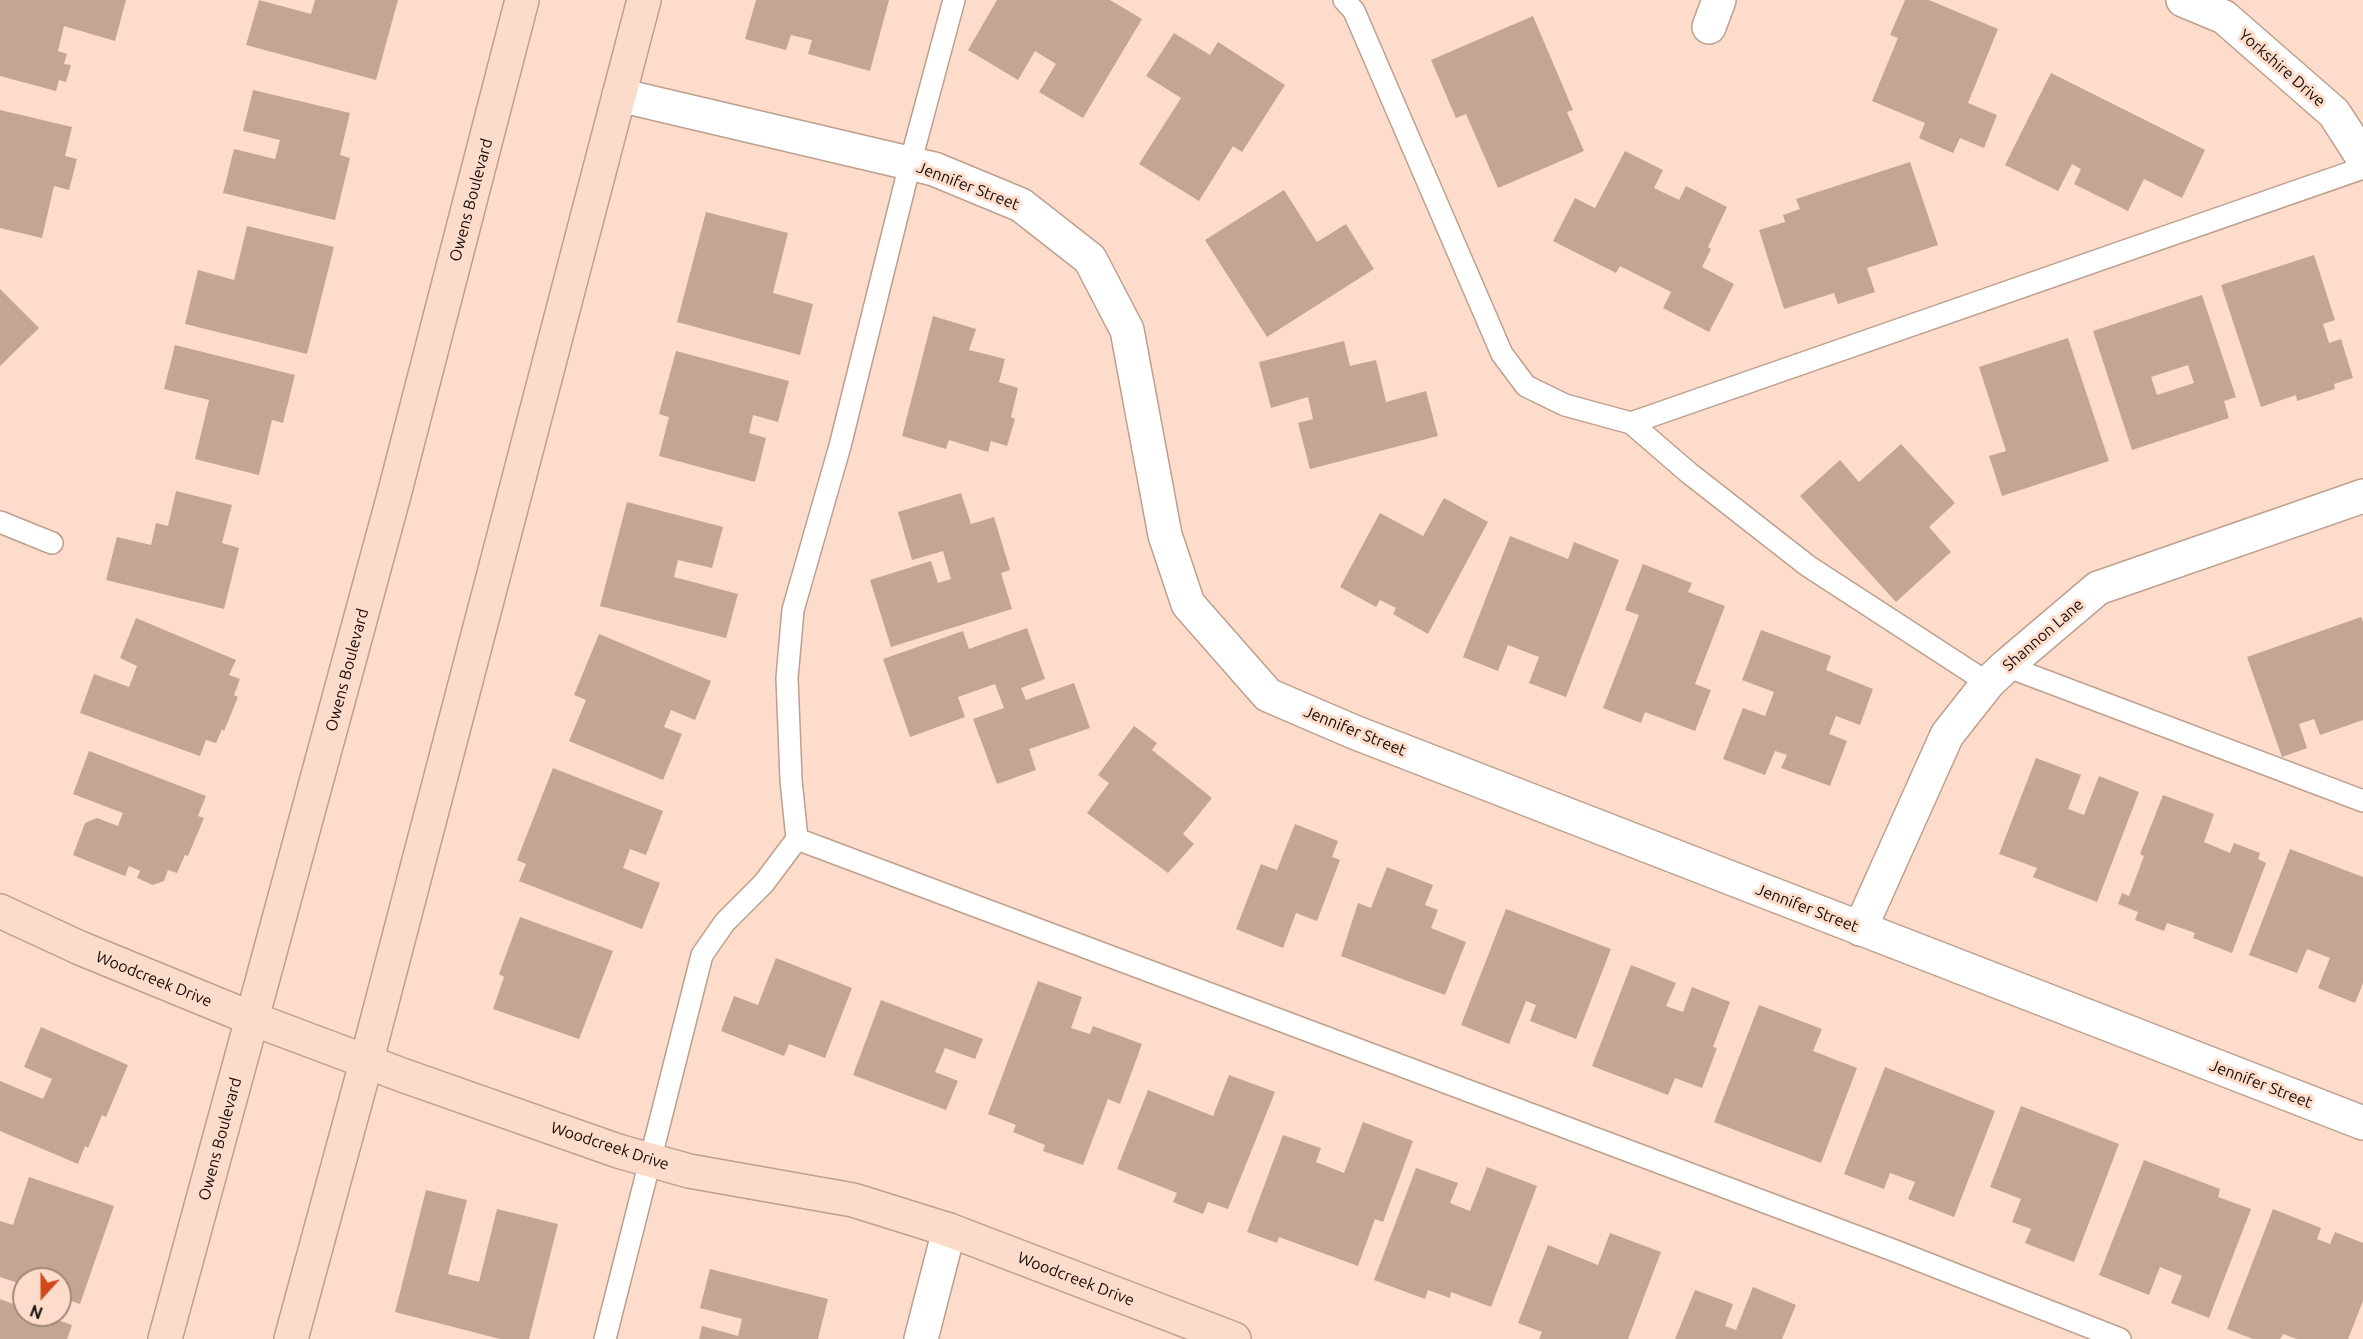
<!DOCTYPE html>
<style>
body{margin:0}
#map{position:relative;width:2363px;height:1339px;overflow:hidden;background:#fddccb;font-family:Ubuntu,sans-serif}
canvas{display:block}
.north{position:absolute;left:12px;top:1267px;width:60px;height:60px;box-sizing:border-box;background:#fddccb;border:2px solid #a0887c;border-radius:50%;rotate:201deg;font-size:16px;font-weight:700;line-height:24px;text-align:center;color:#150b06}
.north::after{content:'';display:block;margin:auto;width:21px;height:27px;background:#d1491b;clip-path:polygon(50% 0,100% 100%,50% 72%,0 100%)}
</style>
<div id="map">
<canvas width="2363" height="1339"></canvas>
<div class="north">N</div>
</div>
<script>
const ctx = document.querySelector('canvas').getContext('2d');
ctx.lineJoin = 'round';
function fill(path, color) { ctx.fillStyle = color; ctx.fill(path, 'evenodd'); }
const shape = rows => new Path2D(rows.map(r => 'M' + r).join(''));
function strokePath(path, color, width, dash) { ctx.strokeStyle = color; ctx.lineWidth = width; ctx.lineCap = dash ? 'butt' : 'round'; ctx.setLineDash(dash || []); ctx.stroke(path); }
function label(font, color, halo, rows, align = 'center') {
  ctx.font = font + ' Ubuntu,sans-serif'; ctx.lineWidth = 6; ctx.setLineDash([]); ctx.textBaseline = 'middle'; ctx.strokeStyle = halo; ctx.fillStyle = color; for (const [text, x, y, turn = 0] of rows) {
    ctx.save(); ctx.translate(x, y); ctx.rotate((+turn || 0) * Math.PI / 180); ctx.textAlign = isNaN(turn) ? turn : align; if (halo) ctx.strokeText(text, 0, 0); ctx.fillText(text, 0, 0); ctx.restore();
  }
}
const building = shape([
 [0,0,126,0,115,41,64,26,58,51,67,54,64,64,71,65,66,82,59,80,56,91,0,76],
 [259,0,311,14,315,0,398,0,376,80,246,45],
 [756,0,889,0,870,71,808,54,812,40,791,35,786,50,745,39],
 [997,0,1110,0,1142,19,1083,118,1039,92,1056,64,1035,51,1018,80,968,50],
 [1905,0,1929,0,1998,29,1968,103,1997,115,1984,148,1960,138,1953,153,1919,138,1925,123,1872,101,1898,38,1890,35],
 [1533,16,1573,110,1567,112,1584,151,1498,188,1466,114,1456,118,1431,60],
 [1174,33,1210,55,1218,42,1285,85,1242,152,1233,146,1199,201,1139,164,1181,98,1146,76],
 [2051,73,2205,150,2182,198,2144,179,2128,211,2074,184,2081,169,2072,164,2058,191,2005,165],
 [253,90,350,113,340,155,350,158,335,220,223,193,234,149,275,159,280,140,243,131],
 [0,110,72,127,65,156,77,159,69,190,54,186,42,238,0,228],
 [1625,151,1663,170,1654,188,1679,200,1686,186,1727,207,1708,247,1711,249,1702,267,1734,284,1709,332,1663,308,1671,292,1620,266,1616,273,1553,241,1575,198,1595,208],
 [1910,162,1938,245,1867,268,1875,292,1838,304,1834,293,1784,309,1759,230,1785,222,1783,215,1800,209,1796,199],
 [1284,190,1317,242,1346,224,1374,269,1267,337,1205,240],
 [706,212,788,233,773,293,813,304,800,355,677,322],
 [247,226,334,247,307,354,185,324,198,270,234,280],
 [2314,255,2335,320,2323,324,2329,343,2341,339,2353,378,2334,384,2335,389,2297,401,2296,395,2261,407,2221,285],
 [0,289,39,328,0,366],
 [2202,295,2236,397,2224,401,2229,418,2132,450,2093,331],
 [2188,365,2194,383,2157,395,2151,377],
 [933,316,976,329,969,350,1005,359,999,382,1018,388,1011,417,1015,419,1007,446,991,441,988,452,949,440,946,449,902,436],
 [2068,338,2109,461,2002,496,1989,456,2006,451,1979,367],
 [1344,341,1350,366,1376,360,1386,402,1426,391,1438,436,1310,469,1298,423,1313,419,1308,397,1271,408,1259,362],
 [175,345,295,375,283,423,272,420,259,475,195,459,209,400,164,389],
 [676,351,789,381,778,422,753,415,749,433,766,438,755,482,659,456,669,417,659,414],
 [1901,444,1955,503,1929,527,1951,552,1896,602,1800,496,1840,460,1859,482],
 [176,491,232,505,222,543,239,548,224,609,106,580,117,537,151,545,156,523,168,526],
 [961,493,971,524,994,517,1010,570,1001,573,1012,609,891,647,870,580,931,561,938,583,951,579,943,551,912,560,898,512],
 [1444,498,1488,522,1428,634,1393,614,1396,608,1380,600,1376,607,1340,587,1380,513,1423,536],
 [627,502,723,527,712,568,678,560,674,577,738,594,726,638,600,606],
 [1510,536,1568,559,1574,542,1619,560,1566,697,1529,683,1539,657,1508,645,1498,671,1463,657],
 [1643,564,1692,583,1688,592,1725,606,1695,684,1711,690,1695,731,1645,712,1641,723,1603,708,1639,615,1625,610],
 [2361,617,2363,622,2363,720,2320,735,2314,719,2299,724,2307,748,2282,757,2247,657],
 [136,618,236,660,229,675,240,679,234,695,238,697,224,731,222,729,216,743,206,740,200,756,80,713,94,674,129,687,137,666,120,658],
 [1027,628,1045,679,1021,688,1026,700,1074,683,1090,728,1029,749,1036,770,997,784,973,719,1004,708,995,684,958,697,965,717,910,737,883,659,963,631,969,649],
 [1761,630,1831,656,1826,670,1873,689,1860,725,1836,716,1829,734,1847,741,1830,786,1781,768,1787,755,1775,751,1765,775,1723,759,1743,708,1765,716,1774,692,1742,680],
 [599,634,711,681,695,720,671,710,664,727,682,734,663,780,569,741,586,700,574,695],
 [1134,726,1157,743,1152,750,1212,798,1183,834,1194,844,1168,873,1087,813,1109,783,1098,775],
 [89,751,206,796,198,816,204,818,188,856,185,855,177,873,168,870,164,881,153,885,137,878,140,871,129,866,125,876,73,855,85,823,97,818,118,826,123,813,73,794],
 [2036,758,2081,775,2068,809,2084,815,2099,776,2139,792,2097,902,2033,877,2037,868,1999,854],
 [553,768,663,811,646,855,630,849,623,868,660,883,642,929,519,881,526,864,517,860],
 [2163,795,2214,814,2204,842,2230,853,2234,843,2260,853,2258,859,2266,863,2232,953,2193,938,2195,933,2167,923,2164,931,2135,920,2138,912,2118,904,2122,893,2129,896,2144,856,2140,854],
 [1295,824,1338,841,1332,857,1340,860,1317,921,1296,913,1283,948,1236,929,1261,864,1277,870],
 [2290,849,2363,877,2363,983,2355,1003,2318,988,2330,958,2307,949,2297,973,2249,955],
 [1387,867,1433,885,1425,905,1438,910,1431,928,1466,942,1445,995,1341,956,1358,903,1371,908],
 [1506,909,1611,949,1576,1039,1530,1021,1536,1005,1526,1001,1509,1044,1461,1025],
 [520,917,613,951,579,1039,493,1009,504,977,499,974],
 [776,958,852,988,825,1058,789,1044,784,1056,721,1031,734,996,758,1005],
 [1631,965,1676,983,1666,1006,1683,1012,1692,987,1730,1002,1713,1047,1717,1048,1702,1088,1675,1078,1668,1095,1592,1066],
 [1038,981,1082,997,1071,1028,1090,1034,1093,1026,1142,1044,1120,1104,1108,1099,1083,1165,1043,1151,1045,1145,1013,1132,1016,1125,988,1114],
 [881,1000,983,1039,975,1059,945,1048,935,1072,958,1081,946,1110,853,1075],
 [1759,1005,1822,1029,1813,1051,1857,1068,1821,1163,1714,1122],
 [41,1027,128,1065,106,1117,102,1115,88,1148,85,1146,78,1164,0,1131,0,1081,43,1099,52,1079,24,1067],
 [1885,1067,1995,1111,1954,1217,1908,1199,1915,1182,1890,1173,1884,1189,1844,1174],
 [1229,1075,1275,1092,1228,1209,1208,1202,1203,1214,1173,1202,1177,1193,1117,1169,1148,1090,1213,1116],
 [2021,1106,2119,1144,2074,1262,2025,1243,2031,1229,2012,1222,2021,1199,1990,1187],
 [1363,1122,1413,1141,1383,1222,1375,1219,1358,1266,1279,1237,1277,1243,1247,1232,1283,1135,1321,1148,1316,1162,1344,1173],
 [2144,1160,2220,1189,2218,1197,2251,1209,2209,1318,2171,1303,2182,1276,2160,1267,2149,1295,2099,1275],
 [1487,1167,1537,1186,1491,1307,1451,1292,1450,1298,1428,1290,1425,1299,1374,1280,1416,1168,1458,1183,1450,1203,1470,1211],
 [29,1177,114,1206,80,1304,60,1297,60,1279,24,1279,24,1285,0,1277,0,1221,13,1225],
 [426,1190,467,1200,448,1274,479,1282,497,1209,558,1224,529,1339,500,1339,395,1312],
 [2273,1209,2321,1228,2317,1239,2330,1244,2335,1232,2363,1243,2363,1301,2348,1339,2297,1339,2283,1334,2280,1339,2253,1339,2227,1329],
 [1610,1233,1661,1252,1628,1339,1539,1339,1542,1332,1518,1323,1548,1245,1598,1265],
 [710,1269,828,1299,818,1339,699,1339,702,1326,738,1336,742,1319,700,1308],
 [1753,1287,1796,1305,1782,1339,1675,1339,1695,1290,1733,1304,1725,1326,1736,1330],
 [0,1299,24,1308,24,1315,44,1315,72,1325,67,1339,0,1339]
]);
const lane = shape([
 [1344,0,1354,11,1502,354,1526,386,1565,405,1631,423,1689,473,1808,566,1988,683],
 [1631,423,2363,168],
 [0,522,52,543],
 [2006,666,2363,801],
 [797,839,1898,1252,2120,1339],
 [605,1339,702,955,725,922,764,883,797,839,791,780,787,678,793,610,840,446,910,164,954,0]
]);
const street = shape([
 [2183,0,2224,17,2334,113,2363,158],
 [1709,27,1719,0],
 [619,95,934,169,1021,205,1090,259,1127,330,1165,535,1188,604,1268,695,1354,732,2363,1123],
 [1860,929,1947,735,1988,683,2006,666,2098,588,2363,496],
 [921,1339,949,1230]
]);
const secondary = shape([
 [0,911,80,948,253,1019,402,1075,618,1151,689,1171,853,1200,949,1230,1234,1339],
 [165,1339,394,495,522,0],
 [291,1339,366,1063,644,0]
]);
const streetNames = [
 ["Yorkshire Drive",2282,68,41],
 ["Jennifer Street",968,186,21],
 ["Owens Boulevard",471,200,-75],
 ["Shannon Lane",2043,635,-41],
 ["Owens Boulevard",347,670,-75],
 ["Jennifer Street",1355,731,22],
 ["Jennifer Street",1807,908,21],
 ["Woodcreek Drive",154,979,22],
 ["Jennifer Street",2261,1084,21],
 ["Owens Boulevard",220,1139,-75],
 ["Woodcreek Drive",610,1146,18],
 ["Woodcreek Drive",1076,1279,21]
];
fill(building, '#c2a692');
strokePath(lane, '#bd9f8e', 24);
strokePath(street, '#bd9f8e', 36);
strokePath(secondary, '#bd9f8e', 36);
strokePath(lane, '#fff', 21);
strokePath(street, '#fff', 33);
strokePath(secondary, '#fbdcca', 33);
label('16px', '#150b06', '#fddccb', streetNames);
</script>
